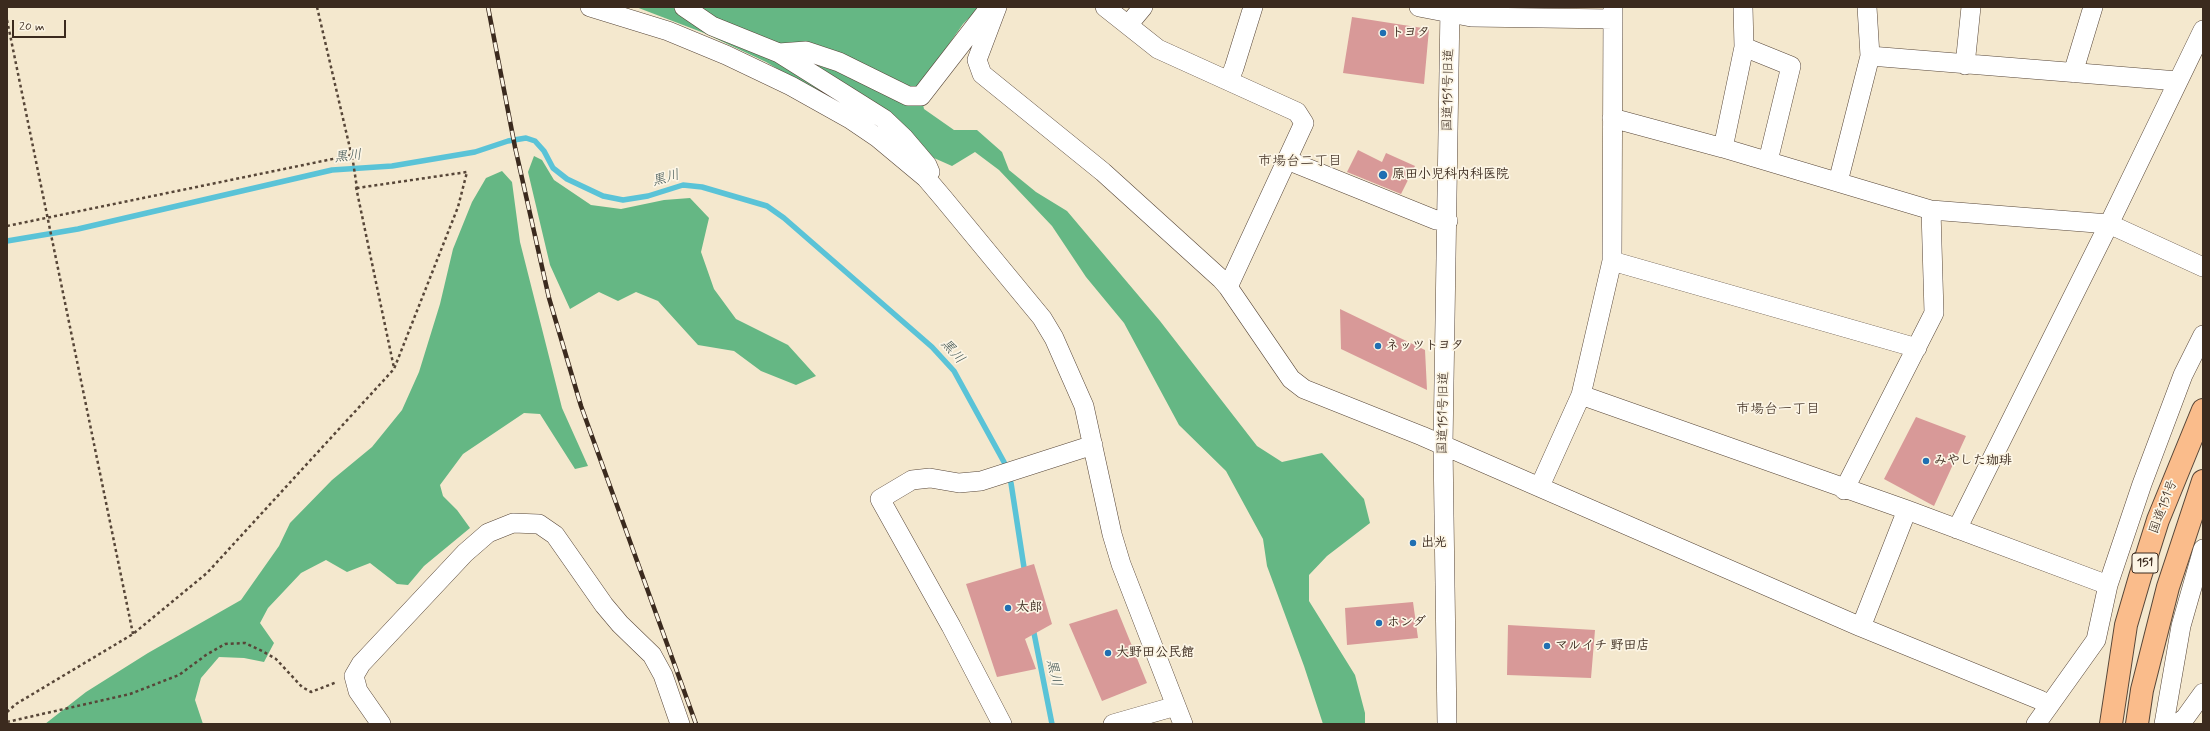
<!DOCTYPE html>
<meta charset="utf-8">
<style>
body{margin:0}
#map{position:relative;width:2210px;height:731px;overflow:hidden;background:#f4e8ce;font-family:Mynerve,sans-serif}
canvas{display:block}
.frame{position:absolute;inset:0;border:8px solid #3b2a1e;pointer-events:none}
.scale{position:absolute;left:12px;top:20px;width:54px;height:18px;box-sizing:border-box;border:2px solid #3b2a1e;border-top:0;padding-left:5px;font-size:12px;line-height:14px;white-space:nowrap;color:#3b2a1e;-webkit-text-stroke:3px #fcf5e5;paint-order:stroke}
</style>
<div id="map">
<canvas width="2210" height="731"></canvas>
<div class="frame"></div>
<div class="scale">20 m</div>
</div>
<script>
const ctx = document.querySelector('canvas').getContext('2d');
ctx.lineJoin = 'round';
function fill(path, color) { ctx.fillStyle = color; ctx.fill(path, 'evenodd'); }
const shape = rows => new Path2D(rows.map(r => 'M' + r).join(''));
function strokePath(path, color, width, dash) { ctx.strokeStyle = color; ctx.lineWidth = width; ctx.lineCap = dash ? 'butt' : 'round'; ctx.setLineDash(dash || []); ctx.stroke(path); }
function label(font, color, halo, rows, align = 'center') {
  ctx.font = font + ' Mynerve,"Klee One",sans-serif'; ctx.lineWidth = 3.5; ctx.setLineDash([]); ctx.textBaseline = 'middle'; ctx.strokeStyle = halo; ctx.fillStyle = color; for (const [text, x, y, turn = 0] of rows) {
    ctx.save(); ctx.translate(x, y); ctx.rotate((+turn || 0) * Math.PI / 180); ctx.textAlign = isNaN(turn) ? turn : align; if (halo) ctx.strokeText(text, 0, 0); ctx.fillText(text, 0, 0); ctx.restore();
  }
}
const forest = shape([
 [636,7,980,7,963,24,919,87,924,109,954,130,977,130,1002,152,1009,170,1036,192,1067,211,1160,321,1257,446,1282,462,1322,453,1364,499,1370,523,1327,556,1309,575,1309,601,1355,675,1365,713,1365,724,1323,724,1304,666,1267,566,1263,539,1226,471,1179,425,1124,323,1086,277,1052,226,999,170,975,152,952,166,934,158,910,135,891,140,868,122,766,62,704,33],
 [534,156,542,160,554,180,591,205,621,209,664,200,690,198,709,218,701,252,714,289,736,319,788,345,816,376,796,385,761,371,734,351,698,345,658,301,636,292,618,301,599,292,570,309,550,265,528,172],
 [502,171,512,182,520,242,562,408,588,466,575,469,540,414,524,413,463,454,440,485,443,496,457,510,470,528,424,566,408,585,397,584,370,563,347,572,326,560,301,573,268,608,260,623,274,643,264,662,244,658,219,657,201,678,195,700,203,724,45,724,86,692,148,653,241,600,279,546,290,523,332,480,372,447,402,410,419,372,440,304,453,249,472,202,486,178]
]);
const stream = shape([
 [7,241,78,229,332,170,392,166,475,152,508,141,526,138,535,141,544,151,553,168,567,179,603,196,623,200,648,196,683,185,702,187,767,206,784,218,932,347,954,371,1004,462,1011,483,1025,574],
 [1033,628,1052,724]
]);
const building = shape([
 [1352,17,1429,29,1424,84,1343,73],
 [1358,150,1382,162,1386,153,1415,166,1401,194,1347,172],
 [1340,309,1425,350,1427,390,1341,349],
 [1916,417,1966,436,1934,506,1884,479],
 [1034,564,1052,624,1025,639,1036,669,997,677,966,584],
 [1413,602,1418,638,1347,645,1345,608],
 [1117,609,1147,683,1102,701,1069,624],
 [1508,625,1595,630,1591,678,1507,675]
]);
const path = shape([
 [317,7,352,157],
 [7,20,133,634],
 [356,187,394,368],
 [7,226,352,155,357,188],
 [7,712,16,704,133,634,207,573,394,369,458,207,467,172,357,188],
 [7,722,130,694,179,675,206,655,225,644,245,643,262,651,276,659,302,687,311,692,337,682]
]);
const minor = shape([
 [590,7,668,31,726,55,791,86,850,119,878,138,926,178,943,198,1042,318,1054,338,1084,406,1112,534,1121,564,1183,724],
 [684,7,712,26,779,53],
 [997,7,977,60,982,74,1103,172,1221,279,1228,287,1291,379,1304,389,1422,436,1861,627,2040,700,2049,706],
 [1105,7,1158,49,1297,112,1304,123,1228,287],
 [1419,7,1471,17,1613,19],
 [1128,25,1143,7],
 [1744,47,1791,66,1768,161],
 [1870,56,2178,81],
 [1965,65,1971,7],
 [2073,73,2093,7],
 [1229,80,1234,68,1253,7],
 [1612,118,1723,148,1931,210,2109,224,2203,267],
 [1723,148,1744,47,1743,7],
 [1287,160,1436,220,1448,221],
 [930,172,927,165,904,138,884,119,779,53,806,51,839,62,908,96,921,96,990,7],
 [1838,182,1870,56,1867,7],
 [1612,261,1917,348],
 [1581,395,1907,510,2108,585],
 [1540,486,1581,395,1612,261,1613,7],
 [1844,490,1934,313,1931,210],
 [1957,529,2109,224,2203,30],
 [1861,627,1907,510],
 [381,724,358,691,354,676,361,664,465,553,488,533,513,523,539,524,555,535,604,605,620,624,652,655,663,675,680,724],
 [1002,724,951,626,880,499,912,480,930,478,959,483,981,481,1093,445],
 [1113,724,1176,706],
 [1447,724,1443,445,1450,7],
 [2036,724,2096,640,2108,585,2142,484,2183,375,2203,335],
 [2164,724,2181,626,2203,549],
 [2177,724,2185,718,2203,693]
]);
const highway = shape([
 [2111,724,2126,625,2140,577,2158,520,2203,410],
 [2137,724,2142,690,2168,587,2203,481]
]);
const rail = shape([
 [488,7,515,147,549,298,581,406,696,724]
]);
const markers = [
 [1383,33,4,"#1f6fb2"],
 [1383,175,5,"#1f6fb2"],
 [1378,346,4,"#1f6fb2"],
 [1926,461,4,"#1f6fb2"],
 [1413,543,4,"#1f6fb2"],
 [1008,608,4,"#1f6fb2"],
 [1379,623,4,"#1f6fb2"],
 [1547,646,4,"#1f6fb2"],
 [1108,653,4,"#1f6fb2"]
];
const shields = [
 [2145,563,26]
];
const shieldNames = [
 ["151",2145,563]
];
const poiNames = [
 ["トヨタ",1391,33],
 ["原田小児科内科医院",1392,175],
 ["ネッツトヨタ",1386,346],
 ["みやした珈琲",1934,461],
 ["出光",1421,543],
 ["太郎",1016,608],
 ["ホンダ",1387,623],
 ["マルイチ 野田店",1555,646],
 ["大野田公民館",1116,653]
];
const streetNames = [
 ["国道151号旧道",1449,90,-89],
 ["国道151号旧道",1444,413,-89],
 ["国道151号",2164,507,-69]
];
const waterNames = [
 ["黒川",348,157,-6],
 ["黒川",666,179,-15],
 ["黒川",952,352,48],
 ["黒川",1053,673,78]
];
const neighbourhoodNames = [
 ["市場台二丁目",1300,162],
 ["市場台一丁目",1778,410]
];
fill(forest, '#65b784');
strokePath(stream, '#5ac3d7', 5.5);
fill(building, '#d89998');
strokePath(minor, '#574638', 20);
strokePath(highway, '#574638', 24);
strokePath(path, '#574638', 2.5, [3, 3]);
strokePath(minor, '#fff', 19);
strokePath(highway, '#fabc8b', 22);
strokePath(rail, '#3b2a1e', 4.5);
strokePath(rail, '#fcf5e5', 3, [9]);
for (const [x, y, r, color] of markers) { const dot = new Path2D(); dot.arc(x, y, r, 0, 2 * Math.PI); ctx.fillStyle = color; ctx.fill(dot); strokePath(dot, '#fcf5e5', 1.5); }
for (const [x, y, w] of shields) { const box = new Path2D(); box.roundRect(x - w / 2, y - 10, w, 20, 3); ctx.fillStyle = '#fcf5e5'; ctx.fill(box); strokePath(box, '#3b2a1e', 1); }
label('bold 12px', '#3b2a1e', null, shieldNames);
label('bold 13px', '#3b2a1e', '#fcf5e5', poiNames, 'left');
label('13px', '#3b2a1e', '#fcf5e5', streetNames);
label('italic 14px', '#445856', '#fcf5e5', waterNames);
label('14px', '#3b2a1e', '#fcf5e5', neighbourhoodNames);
</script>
